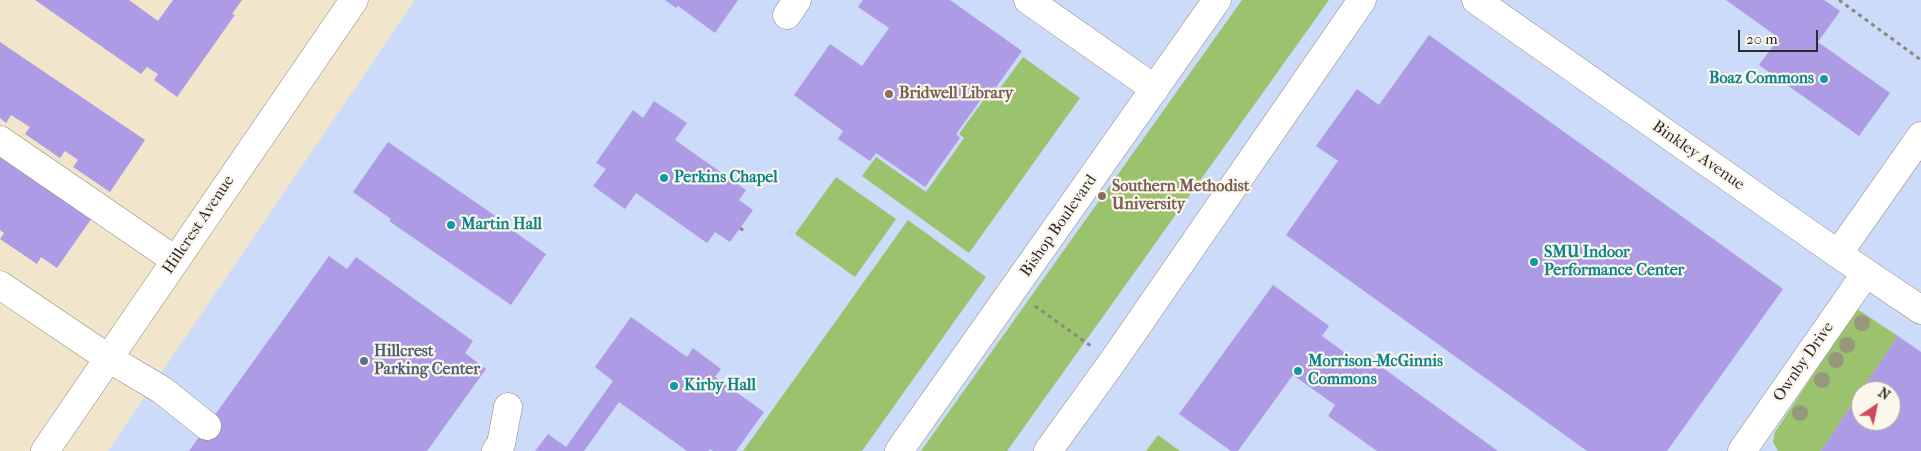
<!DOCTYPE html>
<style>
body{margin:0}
#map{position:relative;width:1921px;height:451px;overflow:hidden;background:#f1e6cb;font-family:"IM FELL French Canon",serif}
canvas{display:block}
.north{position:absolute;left:1851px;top:381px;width:50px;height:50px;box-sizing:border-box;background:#fbf7ec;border:1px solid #a8a59f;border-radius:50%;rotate:34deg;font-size:14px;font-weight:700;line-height:20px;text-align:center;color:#2b2b2b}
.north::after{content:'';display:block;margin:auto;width:18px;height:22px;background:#d1495b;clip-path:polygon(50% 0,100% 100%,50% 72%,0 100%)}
.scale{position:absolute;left:1738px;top:30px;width:80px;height:22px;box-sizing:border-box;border:2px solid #2b2b2b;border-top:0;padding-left:6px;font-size:15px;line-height:18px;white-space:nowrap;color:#2b2b2b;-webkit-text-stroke:4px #fbf7ec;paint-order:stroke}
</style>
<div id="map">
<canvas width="1921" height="451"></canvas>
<div class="north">N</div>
<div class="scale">20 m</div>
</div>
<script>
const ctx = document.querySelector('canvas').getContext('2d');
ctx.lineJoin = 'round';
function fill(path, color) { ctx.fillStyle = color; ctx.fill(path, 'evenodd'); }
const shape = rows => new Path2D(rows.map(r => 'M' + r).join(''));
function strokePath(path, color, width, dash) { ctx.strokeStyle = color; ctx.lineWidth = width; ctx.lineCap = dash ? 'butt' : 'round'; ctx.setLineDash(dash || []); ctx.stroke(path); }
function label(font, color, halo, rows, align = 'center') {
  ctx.font = font + ' "IM FELL French Canon",serif'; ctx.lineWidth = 4.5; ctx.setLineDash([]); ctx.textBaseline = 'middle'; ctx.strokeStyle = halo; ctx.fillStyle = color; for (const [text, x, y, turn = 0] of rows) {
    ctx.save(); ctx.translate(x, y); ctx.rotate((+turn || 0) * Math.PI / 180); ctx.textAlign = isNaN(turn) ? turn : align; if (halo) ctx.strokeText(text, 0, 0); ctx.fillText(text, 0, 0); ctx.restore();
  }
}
const built = shape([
 [415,0,1921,0,1921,451,108,451],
 [1861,391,1891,391,1891,421,1861,421]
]);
const green = shape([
 [1242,0,1329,0,1007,451,921,451],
 [1023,57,1080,98,969,253,862,176,876,157,926,192,964,138,959,134,985,98,990,102],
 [836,177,896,219,855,277,795,234],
 [908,220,986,277,862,451,743,451],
 [1857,309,1898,336,1821,451,1778,451,1773,442,1775,432],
 [1158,435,1180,451,1146,451]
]);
const building = shape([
 [35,0,129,0,158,21,173,0,242,0,232,14,235,15,177,97,154,80,158,74,147,67,141,74],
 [665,0,738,0,715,33,678,6,676,8],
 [863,0,950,0,1022,51,989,97,985,94,956,134,960,138,925,187,876,153,870,161,838,139,843,131,794,95,830,44,862,66,889,28,858,7],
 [1726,0,1824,0,1840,11,1818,42,1890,93,1859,136,1759,65,1779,38],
 [1429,35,1783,289,1667,451,1587,451,1286,235,1338,161,1316,146,1357,89,1379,105],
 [0,42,145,140,110,192,73,167,78,160,65,151,60,158,25,134,30,127,11,115,6,123,0,118],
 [654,101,687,123,675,140,746,190,739,200,753,210,730,242,715,232,707,243,636,193,625,209,593,186,606,169,596,163,633,110,643,118],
 [388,142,513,228,512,230,546,254,511,305,389,221,391,219,353,192],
 [0,151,94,215,57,268,41,257,37,264,0,239,4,233,0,230],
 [329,256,347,269,356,257,473,341,465,353,486,369,427,451,189,451],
 [1273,285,1329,326,1322,336,1363,366,1369,358,1498,451,1377,451,1328,416,1335,405,1293,375,1238,451,1231,451,1179,414],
 [631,317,687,357,693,348,721,369,715,377,764,412,736,451,713,451,710,449,709,451,687,451,619,402,584,451,535,451,548,434,566,447,613,381,595,367],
 [1898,336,1921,352,1921,451,1821,451,1861,391,1861,421,1891,421,1891,391,1861,391]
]);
const path = shape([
 [1839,0,1921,60],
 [740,228,744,231],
 [1035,306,1091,346]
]);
const minor = shape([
 [1028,0,1155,89],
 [1476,0,1838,254,1921,310],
 [787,15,797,0],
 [0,140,175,260],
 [1838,254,1921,136],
 [0,285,108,358,162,390,207,426],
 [45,451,354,0],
 [496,451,501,444,508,407],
 [899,451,1217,0],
 [1048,451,1113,361,1362,0],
 [1742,451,1866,273]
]);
const trees = [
 [1862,323],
 [1847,345],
 [1836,360],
 [1822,380],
 [1800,413]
];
const markers = [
 [1824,79,5,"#0f9aa8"],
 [889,94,5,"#8d6e63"],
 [664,178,5,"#0f9aa8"],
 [1102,196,5,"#8d6e63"],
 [451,225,5,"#0f9aa8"],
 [1534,262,5,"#0f9aa8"],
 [364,361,5,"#5c6f8a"],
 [1298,371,5,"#0f9aa8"],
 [674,386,5,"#0f9aa8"]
];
const cultureNames = [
 ["Boaz Commons",1814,79,"right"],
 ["Perkins Chapel",674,178],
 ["Martin Hall",461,225],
 ["SMU Indoor",1544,253],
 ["Performance Center",1544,271],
 ["Morrison-McGinnis",1308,362],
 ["Commons",1308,380],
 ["Kirby Hall",684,386]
];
const educationNames = [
 ["Bridwell Library",899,94],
 ["Southern Methodist",1112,187],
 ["University",1112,205]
];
const streetNames = [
 ["Binkley Avenue",1698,156,35],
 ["Hillcrest Avenue",199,225,-56],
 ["Bishop Boulevard",1059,226,-55],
 ["Ownby Drive",1804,362,-55]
];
const serviceNames = [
 ["Hillcrest",374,352],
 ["Parking Center",374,370]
];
fill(built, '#cddbfa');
fill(green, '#9bc26d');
fill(building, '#ad9be5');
strokePath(minor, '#8e887b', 29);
strokePath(path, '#8e887b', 3, [4, 4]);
strokePath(minor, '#fff', 28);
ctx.fillStyle = '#97987e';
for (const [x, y] of trees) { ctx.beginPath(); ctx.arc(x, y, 8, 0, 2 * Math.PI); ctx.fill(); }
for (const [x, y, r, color] of markers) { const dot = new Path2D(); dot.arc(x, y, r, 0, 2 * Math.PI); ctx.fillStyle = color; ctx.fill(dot); strokePath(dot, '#fbf7ec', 2); }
label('bold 16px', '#0d838f', '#fbf7ec', cultureNames, 'left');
label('bold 16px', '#785e54', '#fbf7ec', educationNames, 'left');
label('16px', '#2b2b2b', '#fbf7ec', streetNames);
label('bold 16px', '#4e5e75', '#fbf7ec', serviceNames, 'left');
</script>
